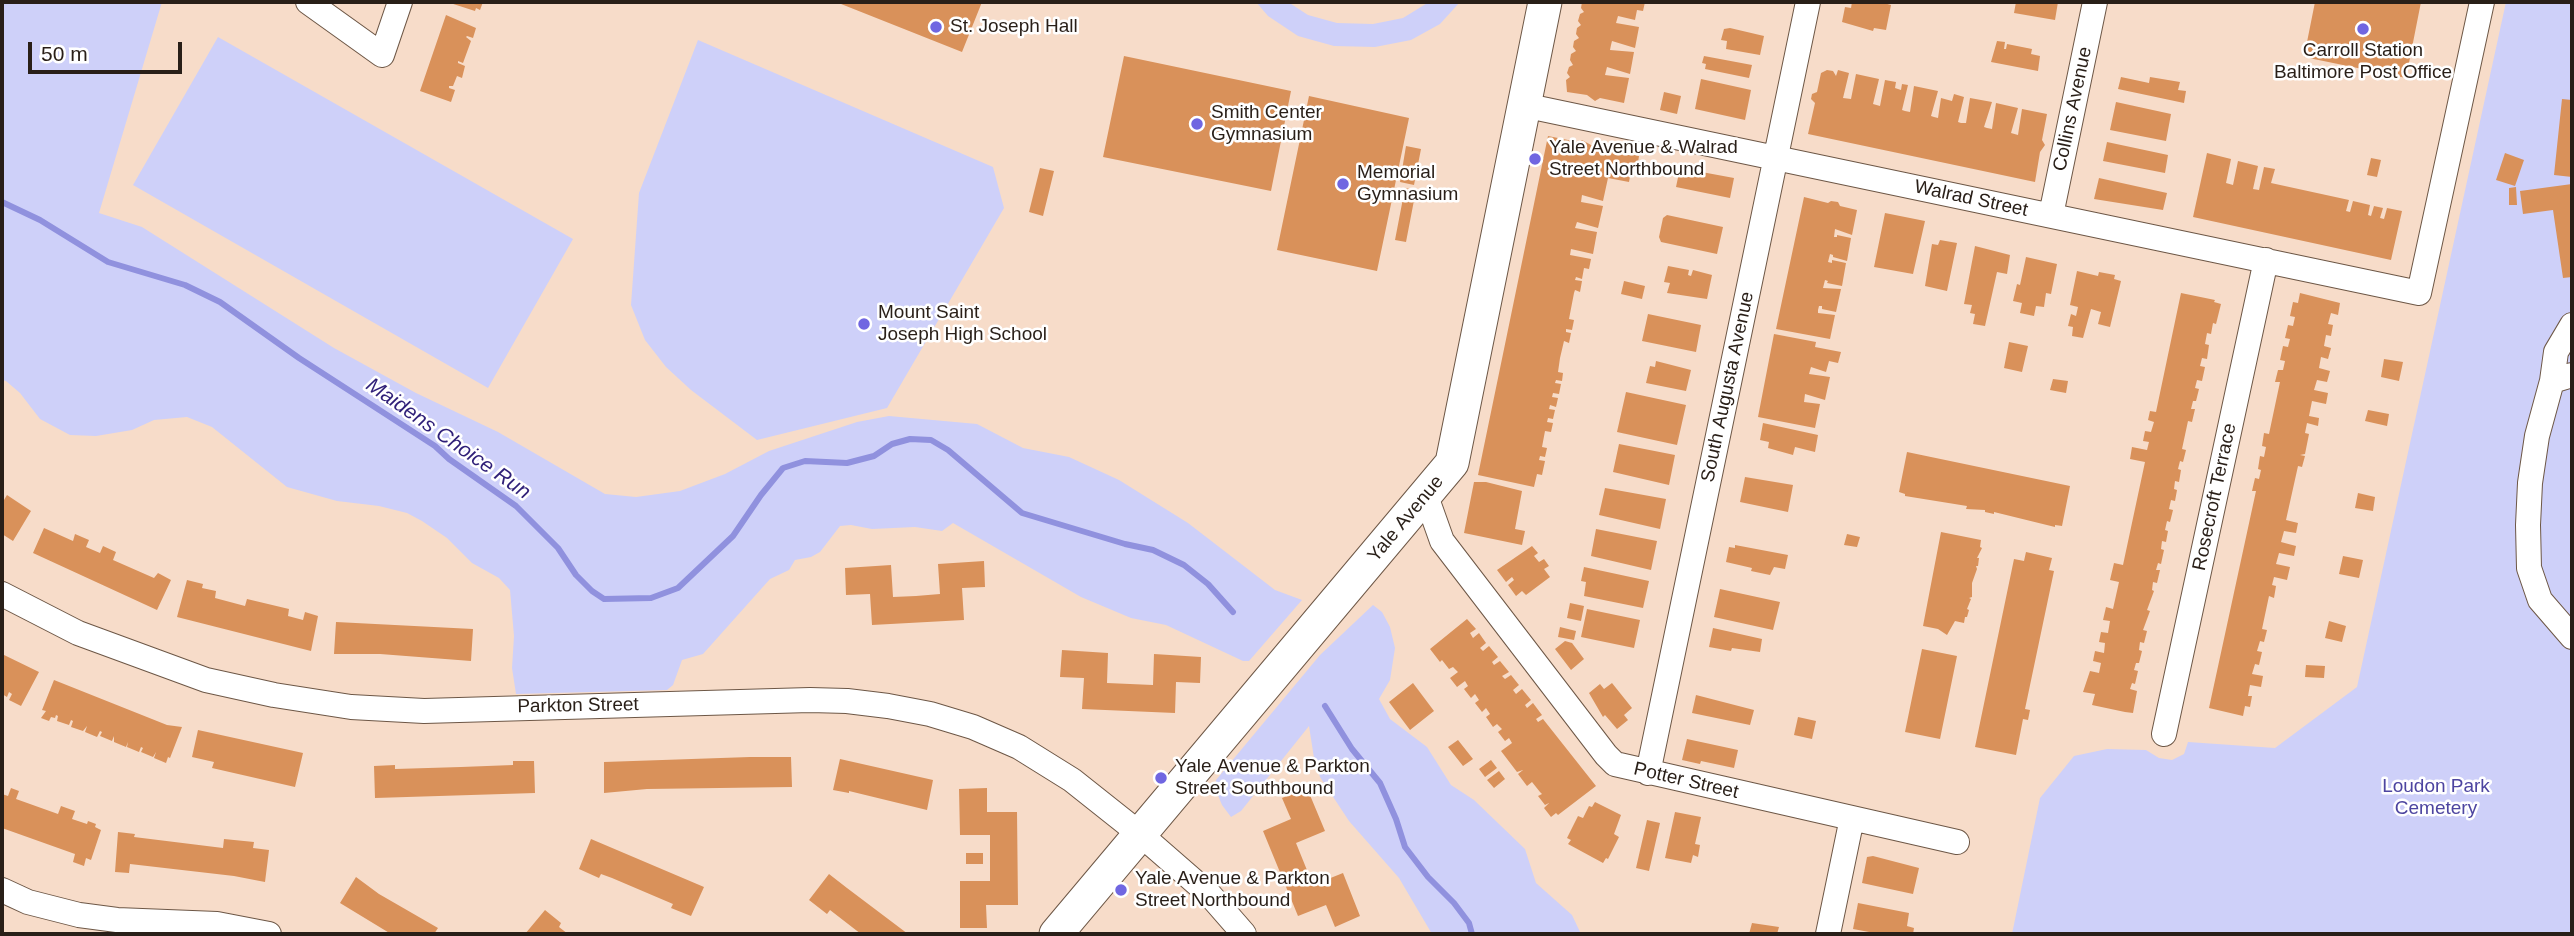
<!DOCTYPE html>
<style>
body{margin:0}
#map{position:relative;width:2574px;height:936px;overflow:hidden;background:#f7dcc9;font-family:Arial,sans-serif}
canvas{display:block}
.frame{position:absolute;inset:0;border:4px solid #291f18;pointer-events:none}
.scale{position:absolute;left:28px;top:42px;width:154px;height:32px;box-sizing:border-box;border:4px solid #291f18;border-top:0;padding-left:9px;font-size:21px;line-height:24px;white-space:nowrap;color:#291f18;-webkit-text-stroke:5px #fff;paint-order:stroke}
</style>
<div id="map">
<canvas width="2574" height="936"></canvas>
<div class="frame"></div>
<div class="scale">50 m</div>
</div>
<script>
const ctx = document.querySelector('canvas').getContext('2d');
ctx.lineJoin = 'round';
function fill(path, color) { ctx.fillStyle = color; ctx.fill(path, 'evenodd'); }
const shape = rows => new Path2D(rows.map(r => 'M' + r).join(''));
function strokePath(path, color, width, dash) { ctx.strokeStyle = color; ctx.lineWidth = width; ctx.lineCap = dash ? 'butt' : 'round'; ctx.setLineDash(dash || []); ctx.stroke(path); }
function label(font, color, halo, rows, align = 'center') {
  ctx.font = font + ' Arial,sans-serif'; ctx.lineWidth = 5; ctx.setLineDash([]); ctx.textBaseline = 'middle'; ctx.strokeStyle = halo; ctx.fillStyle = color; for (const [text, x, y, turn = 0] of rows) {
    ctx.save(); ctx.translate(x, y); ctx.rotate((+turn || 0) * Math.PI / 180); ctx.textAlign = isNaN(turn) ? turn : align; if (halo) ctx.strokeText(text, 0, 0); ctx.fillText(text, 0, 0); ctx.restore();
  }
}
const green = shape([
 [2,2,162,2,99,213,142,227,334,348,416,393,498,432,605,494,636,497,680,491,725,474,769,451,857,422,889,416,977,424,1023,448,1069,457,1119,480,1188,523,1275,590,1302,600,1249,661,1243,661,1166,625,1131,618,1081,597,953,523,942,531,915,527,872,529,851,525,840,526,820,552,811,557,795,560,789,570,770,579,703,654,682,660,673,685,667,690,516,694,512,668,514,636,510,590,499,578,472,563,447,538,422,521,407,513,379,506,337,501,287,487,212,427,187,417,154,420,132,430,96,436,70,435,40,419,20,393,6,381,2,380],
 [1256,2,1288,2,1308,15,1337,23,1373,24,1403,18,1429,2,1460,2,1440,24,1411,40,1375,47,1334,46,1298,36,1268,16],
 [2506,2,2572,2,2572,934,2012,934,2040,798,2074,756,2107,749,2146,750,2159,758,2172,760,2184,754,2188,742,2275,748,2357,687],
 [218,37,573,239,488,388,133,185],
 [698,40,993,167,1004,208,887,408,757,440,691,390,666,367,645,340,631,305,639,193],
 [1373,605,1382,612,1390,627,1395,648,1390,680,1379,699,1390,719,1427,747,1451,785,1474,800,1525,849,1536,883,1572,915,1581,934,1432,934,1399,878,1349,821,1320,777,1314,758,1309,726,1241,811,1231,817,1222,805,1215,788,1216,780,1320,655]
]);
const stream = shape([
 [2,202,40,220,108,262,185,285,220,302,299,358,435,446,449,459,516,506,558,548,576,575,592,591,604,599,651,598,678,588,733,536,761,495,783,468,805,461,847,463,874,456,892,444,910,439,931,440,948,450,1022,513,1125,544,1153,550,1184,565,1208,584,1233,612],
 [1325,706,1352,749,1380,783,1396,819,1405,847,1428,877,1454,903,1469,923,1472,934]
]);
const building = shape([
 [447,2,483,2,480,10,476,8,475,11],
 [836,2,982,2,962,52],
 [1582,2,1645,2,1643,11,1637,10,1635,20,1618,16,1616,23,1639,27,1635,48,1612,41,1611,45,1610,50,1634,52,1630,74,1607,67,1605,75,1629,78,1624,103,1600,98,1595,101,1587,95,1567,92,1566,80,1570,77,1567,73,1569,67,1573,65,1570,60,1571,54,1576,51,1573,47,1574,41,1579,38,1576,34,1577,28,1581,25,1578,21,1580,14,1584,12,1581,8],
 [1852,2,1880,2,1891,5,1886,30,1874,28,1873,31,1842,22,1845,7,1851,8],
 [2016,2,2058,2,2055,20,2014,13],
 [2315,2,2421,2,2406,78,2304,57],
 [446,15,476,28,473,38,467,36,466,37,471,41,463,63,458,61,458,63,465,66,462,78,457,76,453,86,449,86,449,88,455,90,451,102,420,91],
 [1730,28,1764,36,1760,55,1726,49,1727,41,1721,40,1724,29],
 [1997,41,2005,42,2004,49,2006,49,2007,44,2032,49,2031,54,2040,56,2038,71,1991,62],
 [1124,56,1291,91,1271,191,1103,157],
 [1704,56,1752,65,1749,78,1705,69,1706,64,1702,63],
 [1827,70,1833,71,1836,76,1838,70,1849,73,1843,98,1851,99,1856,74,1879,79,1873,104,1880,106,1885,80,1896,82,1895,88,1901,90,1902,84,1908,85,1902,110,1905,111,1910,112,1914,86,1938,91,1931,116,1934,117,1938,118,1941,98,1952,101,1954,94,1964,97,1958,122,1961,123,1966,123,1970,98,1992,102,1984,127,1987,128,1992,129,1996,103,2018,108,2011,133,2018,135,2022,109,2047,114,2042,140,2045,145,2040,152,2035,182,1808,134,1815,103,1811,99,1812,94,1817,92,1821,73],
 [2121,77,2149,83,2150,77,2180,82,2178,90,2186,91,2184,103,2118,89],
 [1701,79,1751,90,1745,120,1695,109],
 [1664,92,1681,96,1677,114,1660,110],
 [1309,96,1409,118,1377,271,1277,250],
 [2562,99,2572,100,2572,177,2554,175],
 [2116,102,2171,114,2166,141,2110,130],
 [1548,136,1578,142,1582,140,1591,145,1639,156,1637,169,1624,166,1623,170,1631,171,1629,182,1608,178,1603,201,1582,195,1581,202,1603,206,1598,228,1577,222,1575,228,1597,232,1593,254,1571,249,1570,255,1591,259,1589,269,1584,268,1582,279,1576,277,1575,280,1582,281,1580,292,1575,290,1574,293,1569,319,1574,320,1572,330,1566,329,1566,332,1571,333,1569,343,1564,341,1560,358,1558,372,1563,373,1562,381,1556,380,1555,383,1561,384,1559,394,1553,393,1552,397,1558,398,1556,407,1550,405,1549,409,1555,410,1553,419,1548,418,1547,422,1553,423,1551,432,1545,431,1542,447,1547,448,1545,457,1540,456,1539,460,1545,461,1542,475,1537,474,1534,487,1478,475],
 [2107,142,2168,155,2165,173,2103,161],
 [1406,146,1421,149,1414,185,1400,182],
 [2207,153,2231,159,2226,183,2233,185,2238,161,2258,166,2253,189,2259,190,2264,167,2275,169,2271,183,2349,200,2346,211,2350,212,2353,201,2370,205,2368,215,2371,216,2374,206,2383,208,2380,218,2384,219,2387,208,2402,211,2391,260,2193,217],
 [2505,153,2524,160,2515,186,2496,180],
 [2371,158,2381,160,2377,177,2367,175],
 [1040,168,1054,171,1043,216,1029,212],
 [1680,168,1734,178,1730,198,1676,187],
 [2099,178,2167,193,2163,210,2094,199],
 [2572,184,2572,277,2563,278,2553,210,2523,214,2520,191],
 [2516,187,2517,205,2509,205,2509,188],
 [1405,188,1416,190,1406,242,1395,240],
 [1804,197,1828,203,1831,201,1838,202,1840,206,1857,210,1852,235,1835,229,1834,237,1837,237,1837,235,1851,238,1847,261,1833,257,1833,255,1830,254,1828,262,1832,263,1832,260,1846,263,1842,286,1827,283,1828,281,1825,280,1823,288,1841,289,1836,312,1822,309,1822,306,1819,306,1818,310,1818,313,1835,315,1830,339,1776,329],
 [1885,213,1925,221,1913,274,1874,267],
 [1667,215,1723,227,1717,254,1661,242,1659,237,1663,218],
 [1940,240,1957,243,1947,291,1925,286,1932,244,1938,245],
 [1975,246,2010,255,2007,274,1997,272,1985,326,1973,324,1975,314,1970,313,1972,305,1964,304],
 [2026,257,2057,264,2051,294,2046,293,2044,307,2036,306,2034,316,2020,313,2022,303,2013,301,2017,284,2020,285],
 [1668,266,1689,270,1688,275,1691,276,1693,270,1712,275,1707,299,1667,293,1670,283,1664,282],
 [2077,271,2098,276,2099,272,2115,275,2114,279,2121,281,2110,327,2098,324,2101,312,2091,309,2083,338,2072,336,2073,327,2068,326,2071,314,2076,316,2078,307,2070,305],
 [1624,281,1645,286,1642,299,1621,294],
 [2181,293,2215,300,2214,302,2221,304,2216,324,2213,323,2211,334,2207,333,2205,344,2209,345,2207,359,2202,358,2200,366,2205,367,2202,381,2197,380,2195,388,2199,389,2196,401,2193,401,2191,409,2195,409,2192,422,2188,421,2182,449,2186,450,2183,462,2180,461,2178,469,2181,470,2179,482,2175,481,2174,489,2177,490,2175,501,2171,500,2169,509,2173,510,2170,522,2167,521,2165,530,2168,531,2166,542,2162,541,2161,549,2164,550,2161,564,2158,563,2156,570,2160,570,2157,583,2153,582,2152,590,2154,591,2147,610,2150,611,2143,630,2147,631,2144,643,2140,642,2139,650,2142,651,2139,663,2136,663,2134,670,2138,671,2135,684,2132,683,2130,689,2137,691,2133,713,2125,712,2092,705,2095,694,2083,692,2090,671,2099,673,2101,663,2093,661,2095,651,2104,653,2105,643,2099,642,2101,632,2108,633,2110,621,2103,620,2106,607,2113,609,2119,582,2110,580,2114,563,2123,565,2145,462,2130,459,2132,447,2147,450,2149,442,2143,441,2145,431,2151,432,2154,422,2148,420,2150,411,2156,412],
 [2300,293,2340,303,2338,315,2331,313,2328,324,2333,325,2331,336,2326,335,2324,346,2331,348,2328,359,2321,357,2319,368,2330,371,2327,382,2317,380,2314,390,2328,393,2326,404,2312,401,2309,416,2319,418,2318,426,2307,423,2305,433,2309,434,2305,454,2300,455,2305,456,2302,467,2298,466,2286,520,2298,523,2296,533,2284,531,2281,542,2296,546,2294,556,2279,553,2276,564,2290,567,2287,580,2274,577,2272,585,2276,586,2274,598,2269,596,2262,629,2267,630,2264,642,2260,641,2257,651,2262,652,2259,665,2255,664,2252,674,2263,676,2261,687,2250,685,2248,696,2252,696,2250,707,2245,706,2243,716,2209,708,2256,491,2252,491,2255,478,2259,479,2261,470,2258,469,2260,456,2264,457,2266,447,2262,446,2264,433,2269,434,2280,382,2275,382,2278,370,2283,370,2285,361,2280,360,2283,346,2288,347,2290,339,2285,338,2288,325,2293,326,2295,317,2290,316,2293,302,2298,303],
 [1648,314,1701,325,1696,352,1642,341],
 [1774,334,1816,342,1815,347,1841,352,1838,363,1829,361,1826,372,1811,367,1809,374,1830,377,1825,400,1805,394,1804,402,1820,404,1815,428,1758,417],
 [2009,342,2028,346,2022,372,2004,368],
 [2384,359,2403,362,2399,381,2381,377],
 [1656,361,1691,370,1686,391,1646,383,1650,366,1655,367],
 [2053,379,2068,381,2066,393,2050,390],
 [1626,392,1686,405,1677,445,1617,432],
 [2368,410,2389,414,2387,426,2365,421],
 [1763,423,1818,435,1815,452,1795,447,1793,455,1768,448,1769,442,1760,440],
 [1619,444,1675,455,1669,485,1613,472],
 [1907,452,2070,486,2062,526,2055,525,2055,527,1994,512,1994,514,1985,512,1985,510,1966,509,1967,506,1905,496,1905,494,1899,492],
 [1745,477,1793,485,1788,512,1740,502],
 [1474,482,1486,482,1522,491,1515,529,1525,531,1522,545,1464,533],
 [1605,488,1666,499,1660,529,1599,515],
 [2358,493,2375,497,2373,511,2355,508],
 [7,495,31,511,13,541,2,534,2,499,4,500],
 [44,528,73,541,75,534,89,540,86,547,100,553,103,546,116,552,113,560,154,578,158,573,171,580,157,610,33,553],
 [1596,529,1657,541,1651,570,1591,556],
 [1941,532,1981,540,1980,547,1982,548,1977,558,1979,558,1978,566,1976,566,1977,569,1972,583,1972,597,1969,598,1971,599,1967,609,1969,610,1967,617,1965,617,1964,623,1955,621,1947,635,1938,629,1923,626],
 [1847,534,1860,537,1857,547,1844,545],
 [1735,545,1788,555,1785,569,1774,567,1770,575,1751,571,1752,568,1726,562,1729,547,1735,548],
 [1532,546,1538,553,1534,556,1539,562,1544,559,1549,566,1544,569,1550,577,1526,595,1522,591,1516,596,1508,585,1514,580,1512,577,1506,582,1497,570],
 [2026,552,2052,558,2049,570,2054,571,2025,709,2030,710,2028,720,2023,719,2016,755,1975,747,2014,559,2024,561],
 [2343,556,2363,560,2359,578,2339,574],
 [984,561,985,587,962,588,964,620,872,625,870,594,846,595,845,568,891,565,893,597,916,596,940,594,938,564],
 [1584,567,1649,581,1643,608,1584,596,1586,582,1581,581],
 [187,580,203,584,202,588,216,591,215,598,245,606,247,599,289,609,288,616,303,620,305,612,318,616,311,651,177,617],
 [1720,589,1780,602,1773,630,1714,617],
 [1570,603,1584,606,1581,621,1567,618],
 [1587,609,1640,620,1634,648,1581,637],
 [1467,619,1476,629,1470,633,1473,638,1479,633,1486,643,1480,648,1483,651,1489,646,1498,657,1492,662,1494,665,1500,661,1509,672,1502,676,1505,679,1511,675,1519,685,1513,690,1516,694,1522,689,1531,700,1525,705,1527,708,1533,703,1542,715,1536,719,1538,722,1543,719,1596,786,1558,815,1556,813,1551,817,1544,808,1549,803,1545,805,1538,796,1542,794,1540,792,1532,782,1527,786,1518,774,1523,770,1517,772,1501,751,1512,743,1509,738,1505,741,1498,732,1502,729,1497,724,1493,727,1486,717,1490,714,1486,708,1482,712,1475,703,1479,700,1475,694,1471,698,1464,689,1468,686,1465,681,1457,687,1450,678,1458,672,1453,667,1449,669,1442,660,1440,662,1430,649],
 [2329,621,2346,626,2342,642,2325,638],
 [336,622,473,629,471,661,380,654,334,654],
 [1560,627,1576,631,1574,640,1558,637],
 [1713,628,1762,639,1760,652,1732,648,1731,651,1709,647],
 [1565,641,1572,643,1584,659,1571,670,1555,649],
 [1922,649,1957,656,1940,739,1905,732],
 [1062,650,1108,653,1107,683,1153,685,1154,654,1201,657,1200,683,1176,682,1175,713,1082,709,1084,678,1060,677],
 [2,654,39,672,21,706,9,700,12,694,9,692,7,697,2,694],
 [2306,665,2325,666,2324,678,2305,677],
 [54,680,167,725,182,727,170,758,168,757,166,763,154,758,156,752,153,757,141,752,143,748,141,747,139,752,127,747,128,742,126,747,114,742,114,736,112,741,100,736,102,732,100,731,97,737,85,732,87,726,83,731,71,727,73,721,71,720,69,725,57,721,58,716,56,715,55,718,51,717,49,721,41,718,46,711,42,710],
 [1413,683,1434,711,1410,730,1389,702],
 [1612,683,1632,708,1624,715,1628,720,1617,729,1605,715,1603,717,1589,693,1600,684,1604,689],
 [1696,695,1754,710,1750,725,1692,713],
 [1798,717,1816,721,1812,739,1794,735],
 [198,730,303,753,295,787,212,768,214,762,192,757],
 [1687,739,1738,750,1734,768,1701,761,1700,764,1682,760],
 [1458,740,1473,759,1463,766,1448,747],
 [750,757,791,757,792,787,647,789,604,793,604,762],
 [840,759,933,780,927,810,849,791,849,793,833,790],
 [1491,760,1497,768,1485,777,1479,769],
 [513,761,534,761,535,793,375,798,374,766,395,765,395,769,461,767,513,765],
 [1499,771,1505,779,1494,788,1487,780],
 [11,788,19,791,16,799,58,814,61,806,75,811,72,819,87,824,88,821,96,824,95,827,101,830,91,860,86,858,84,866,73,862,75,854,2,828,2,794,8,796],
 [987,788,987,812,1017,812,1018,905,986,905,987,928,960,928,960,881,990,881,990,835,960,835,959,789],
 [1307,788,1325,831,1296,843,1313,885,1343,873,1360,916,1335,927,1326,905,1298,916,1263,831,1291,819,1282,798],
 [1595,802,1621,815,1614,834,1619,837,1608,859,1606,858,1603,863,1568,844,1571,840,1567,838,1578,816,1583,818,1589,806,1592,807],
 [1675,812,1701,817,1695,844,1700,845,1698,857,1693,855,1691,863,1665,858],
 [1647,820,1660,823,1649,871,1636,868],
 [118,832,135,834,134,837,223,848,224,839,254,842,253,848,269,850,265,882,234,876,130,864,129,873,115,872],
 [591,839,704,887,691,916,671,908,673,904,612,878,601,874,599,878,579,869],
 [966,853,983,853,983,864,966,864],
 [1873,856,1919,868,1913,894,1862,883,1867,857],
 [829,874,847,888,908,934,861,934,830,910,827,914,809,900],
 [356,877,379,894,438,928,434,934,391,934,340,903],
 [1858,903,1909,913,1907,926,1914,928,1913,934,1880,934,1853,929],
 [545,910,561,923,559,927,568,934,525,934],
 [1752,923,1779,927,1777,934,1749,934]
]);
const street = shape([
 [308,2,382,55,400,2],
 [1523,105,2419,293,2482,2],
 [2051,215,2095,2],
 [2572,375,2552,381,2537,436,2530,483,2528,525,2529,568,2540,600,2572,637],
 [2552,381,2556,352,2572,325],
 [1426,496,1442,541,1606,755,1615,764,1957,842],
 [2,594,78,633,206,680,274,695,351,707,424,711,810,700,847,701,888,706,930,714,973,727,1019,747,1072,780,1140,834,1210,895,1244,934],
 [2164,734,2266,260],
 [1648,773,1808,2],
 [2,890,28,902,79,915,117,920,217,924,269,934],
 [1828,934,1852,818]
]);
const secondary = shape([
 [1056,934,1452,463,1545,2]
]);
const markers = [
 [936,27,7,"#7066e1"],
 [2363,29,7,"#7066e1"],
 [1197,124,7,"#7066e1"],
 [1535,159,7,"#7066e1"],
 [1343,184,7,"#7066e1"],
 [864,324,7,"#7066e1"],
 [1161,778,7,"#7066e1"],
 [1121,890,7,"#7066e1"]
];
const poiNames = [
 ["St. Joseph Hall",950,27],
 ["Carroll Station",2363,51,"center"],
 ["Baltimore Post Office",2363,73,"center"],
 ["Smith Center",1211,113],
 ["Gymnasium",1211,135],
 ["Yale Avenue & Walrad",1549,148],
 ["Street Northbound",1549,170],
 ["Memorial",1357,173],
 ["Gymnasium",1357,195],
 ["Mount Saint",878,313],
 ["Joseph High School",878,335],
 ["Yale Avenue & Parkton",1175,767],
 ["Street Southbound",1175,789],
 ["Yale Avenue & Parkton",1135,879],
 ["Street Northbound",1135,901]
];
const streetNames = [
 ["Collins Avenue",2073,109,-78],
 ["Walrad Street",1971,199,12],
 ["South Augusta Avenue",1728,387,-78],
 ["Rosecroft Terrace",2215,497,-78],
 ["Yale Avenue",1406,519,-50],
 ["Parkton Street",578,706,-1],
 ["Potter Street",1686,781,13]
];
const parkNames = [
 ["Loudon Park",2436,787],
 ["Cemetery",2436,809]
];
const waterNames = [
 ["Maidens Choice Run",448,439,35]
];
fill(green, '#ced0f9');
strokePath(stream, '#9091de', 6);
fill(building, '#d9915a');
strokePath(street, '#6d5746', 26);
strokePath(secondary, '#6d5746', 35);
strokePath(street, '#fff', 24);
strokePath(secondary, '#fff', 33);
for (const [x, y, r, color] of markers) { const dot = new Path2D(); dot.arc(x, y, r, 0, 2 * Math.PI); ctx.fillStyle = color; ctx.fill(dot); strokePath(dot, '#fff', 2.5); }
label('19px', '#291f18', '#fff', poiNames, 'left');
label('19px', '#291f18', '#fff', streetNames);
label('19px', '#4d45a0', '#fff', parkNames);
label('italic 21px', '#2f1f78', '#fff', waterNames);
</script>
